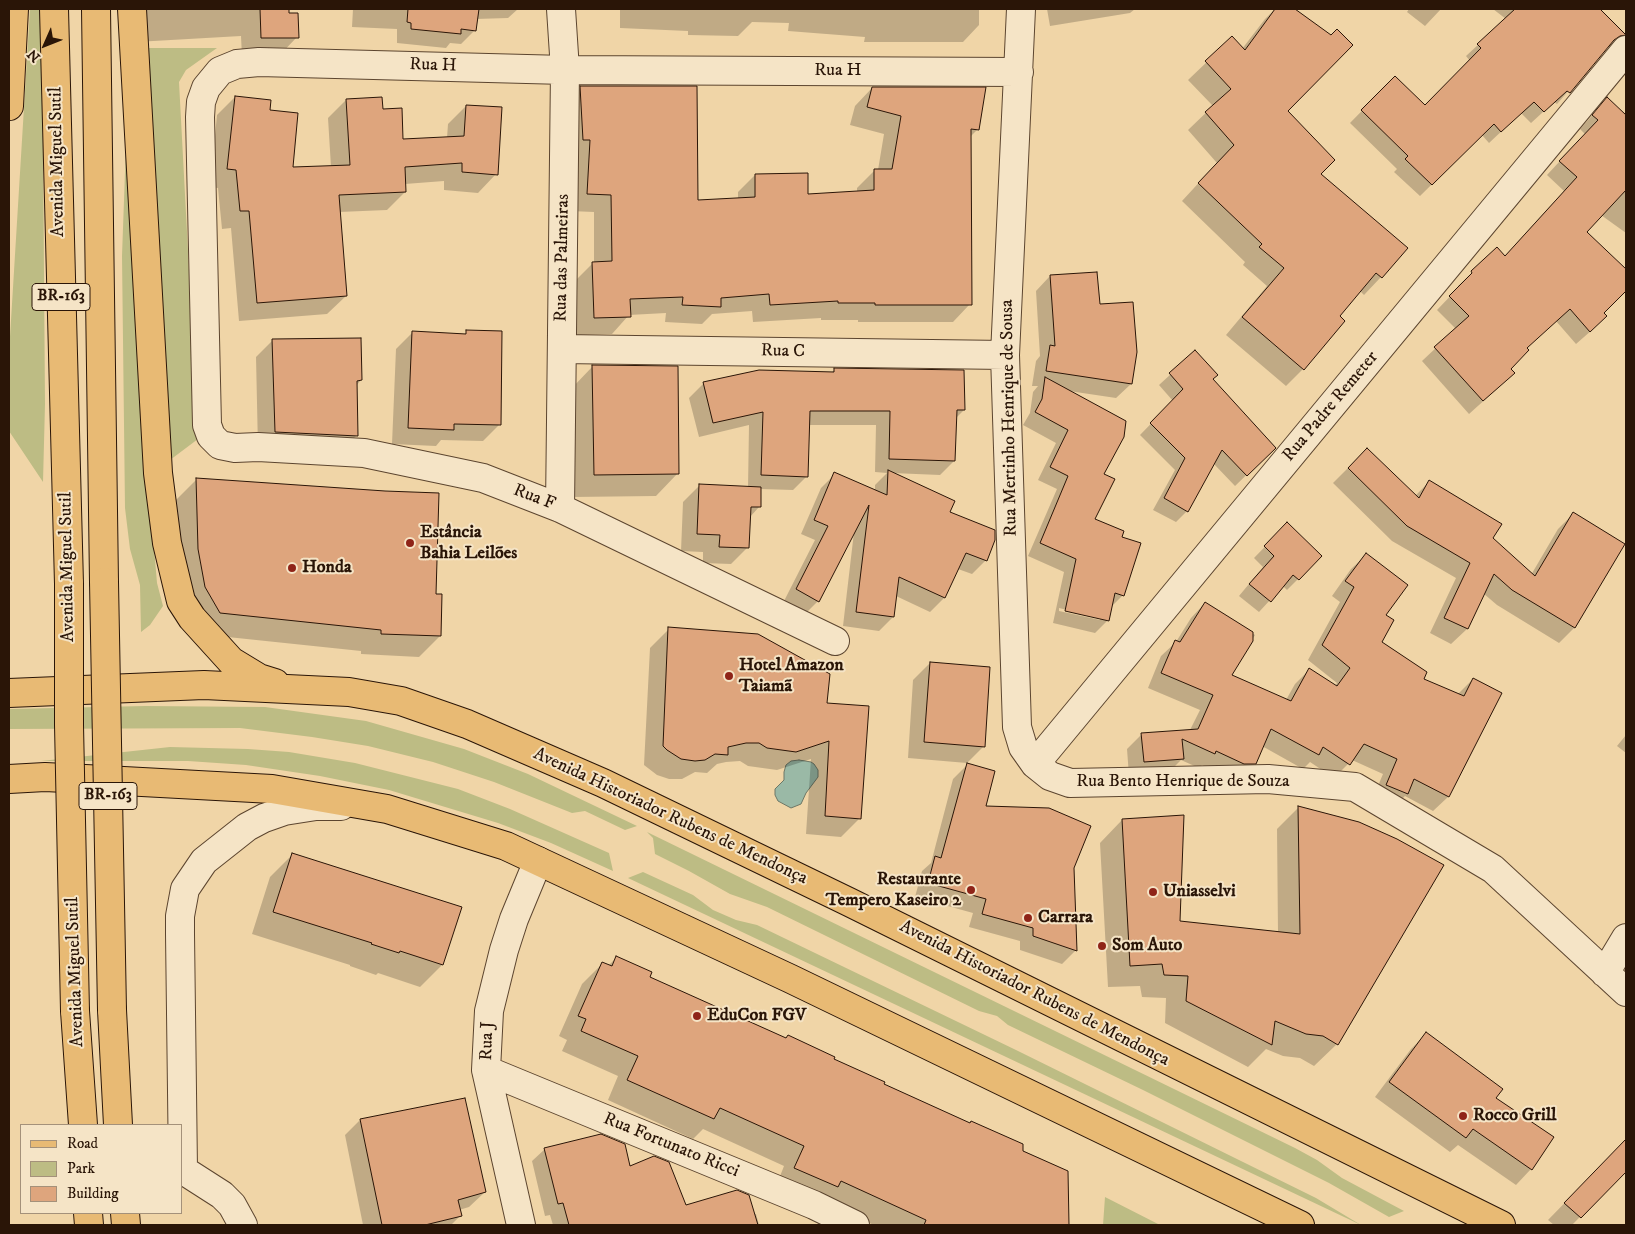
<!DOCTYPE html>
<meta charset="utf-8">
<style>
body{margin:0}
#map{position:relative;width:1635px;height:1234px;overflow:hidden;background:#f0d5a7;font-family:"IM FELL DW Pica",serif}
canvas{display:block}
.frame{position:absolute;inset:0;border:10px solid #2a1507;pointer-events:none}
.legend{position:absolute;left:20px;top:1124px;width:162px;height:90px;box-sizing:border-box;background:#f5e4c6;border:1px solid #a4917a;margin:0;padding:6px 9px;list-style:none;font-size:15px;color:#2a1507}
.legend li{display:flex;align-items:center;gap:10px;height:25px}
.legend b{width:25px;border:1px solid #a4917a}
.north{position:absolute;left:20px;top:20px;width:50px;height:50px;-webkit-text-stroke:4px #f5e4c6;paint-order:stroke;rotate:226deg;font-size:14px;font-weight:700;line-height:20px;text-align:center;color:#2a1507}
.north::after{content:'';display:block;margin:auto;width:18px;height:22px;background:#2a1507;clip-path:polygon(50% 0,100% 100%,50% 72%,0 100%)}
</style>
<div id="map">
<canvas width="1635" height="1234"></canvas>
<div class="frame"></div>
<ul class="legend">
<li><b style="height:6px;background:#e8ba74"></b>Road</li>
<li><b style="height:14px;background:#bdbc84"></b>Park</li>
<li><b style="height:14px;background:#dea57d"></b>Building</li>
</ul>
<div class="north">N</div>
</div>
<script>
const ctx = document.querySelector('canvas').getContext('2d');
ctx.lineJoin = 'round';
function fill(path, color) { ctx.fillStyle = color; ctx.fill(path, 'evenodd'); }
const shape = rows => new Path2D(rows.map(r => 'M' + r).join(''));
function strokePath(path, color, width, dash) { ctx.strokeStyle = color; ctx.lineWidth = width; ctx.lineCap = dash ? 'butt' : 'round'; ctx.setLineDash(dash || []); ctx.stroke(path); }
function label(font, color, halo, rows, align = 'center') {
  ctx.font = font + ' "IM FELL DW Pica",serif'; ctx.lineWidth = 4; ctx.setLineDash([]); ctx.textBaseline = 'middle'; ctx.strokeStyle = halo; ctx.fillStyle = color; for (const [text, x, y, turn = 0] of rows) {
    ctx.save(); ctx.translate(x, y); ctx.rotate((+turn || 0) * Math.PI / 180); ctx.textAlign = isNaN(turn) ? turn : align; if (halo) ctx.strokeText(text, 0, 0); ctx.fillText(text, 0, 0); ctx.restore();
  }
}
const green = shape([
 [30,9,42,9,45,404,43,482,9,431,9,353],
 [138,48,217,48,186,70,179,82,198,439,170,460],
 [127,116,151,513,157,583,163,606,150,625,141,632,140,585,130,549,125,508,122,256],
 [145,706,265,707,366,721,464,749,528,774,637,826,625,830,585,811,572,813,494,782,433,762,368,746,312,737,240,728,9,729,9,709],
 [170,747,248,749,289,752,355,763,458,789,510,809,609,853,613,871,551,843,498,823,389,790,320,776,246,765,188,761,41,761],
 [647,832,1295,1148,1317,1160,1342,1178,1404,1211,1389,1217,1329,1183,1143,1090,1008,1025,997,1016,979,1011,767,907,730,894,689,871,655,854,653,838],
 [643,872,693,895,713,910,736,920,757,925,1016,1050,1316,1198,1361,1225,628,878],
 [1105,1197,1160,1225,1103,1225]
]);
const water = shape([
 [799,760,811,762,814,764,818,770,818,777,806,793,801,804,791,808,778,801,775,795,775,789,784,780,784,772,786,765,791,761,799,760]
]);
const shadow = shape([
 [133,9,288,9,288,14,297,37,278,57,242,57,241,36,136,42],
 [353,9,518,9,508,18,476,19,475,30,461,44,450,43,446,48,397,43,397,29,352,27],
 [620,9,979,9,979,25,963,42,864,42,865,37,788,31,789,23,752,22,738,36,688,35,688,31,620,28],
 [1047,9,1135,9,1130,13,1050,26],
 [1275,9,1293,9,1331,37,1287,111,1320,174,1381,277,1364,295,1360,291,1338,316,1303,369,1286,386,1226,335,1267,286,1243,265,1245,262,1182,201,1217,163,1188,130,1213,106,1188,80,1232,38,1242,49,1265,19],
 [1409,9,1441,9,1425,26,1407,12],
 [1493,9,1598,9,1625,35,1614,46,1606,48,1557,104,1554,102,1531,123,1521,113,1489,143,1482,135,1420,196,1394,172,1397,169,1350,123,1395,77,1425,107,1470,61,1466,56,1506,19],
 [581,87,697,201,738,199,738,192,755,175,807,195,857,192,857,188,875,170,878,170,884,134,850,125,855,106,872,88,984,89,977,130,969,138,970,304,953,322,858,322,858,320,821,320,821,318,753,322,752,311,712,314,702,324,665,322,666,313,629,315,612,334,577,335,575,281,592,264,594,263,594,212,570,211,564,104],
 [235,97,269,112,292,168,331,167,328,118,346,100,382,110,402,140,447,138,448,124,466,106,496,174,478,193,444,190,444,181,405,184,405,192,387,210,339,212,346,296,327,314,239,321,231,228,222,229,218,188,210,187,217,115],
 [1607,99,1626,116,1626,233,1601,215,1585,232,1626,270,1626,289,1603,313,1592,330,1576,344,1556,321,1526,348,1509,369,1499,387,1469,414,1422,361,1456,329,1437,310,1459,287,1458,286,1497,249,1504,257,1564,191,1547,175,1585,134,1580,129],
 [1050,276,1098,305,1131,384,1116,398,1069,391,1102,474,1094,519,1120,538,1123,595,1111,607,1108,620,1095,633,1053,623,1064,572,1028,556,1057,489,1038,480,1056,443,1023,425,1030,413,1033,392,1038,386,1032,386,1036,361,1040,356,1036,291],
 [1059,608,1100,618,1100,620,1059,611],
 [413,332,464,335,467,332,500,424,483,441,441,440,436,446,392,444,396,349],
 [273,340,361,380,356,386,357,435,340,452,258,449,256,357],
 [1195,352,1263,459,1235,486,1213,463,1187,511,1176,522,1153,510,1175,470,1140,435,1173,401,1159,385],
 [593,366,678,473,656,496,572,497,571,389],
 [834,370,964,410,956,418,954,461,940,475,892,473,948,513,986,560,972,574,958,569,944,598,930,612,896,596,893,617,879,631,843,626,854,532,818,601,804,615,783,603,815,540,801,534,821,488,835,474,875,491,875,485,887,473,875,472,876,425,808,425,807,476,793,490,760,489,759,507,750,517,748,547,731,564,703,563,703,552,681,551,683,502,699,486,748,488,749,425,699,437,689,398,704,383,831,373],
 [1367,449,1415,496,1429,482,1531,575,1558,529,1573,514,1623,544,1574,628,1559,643,1497,605,1483,593,1467,629,1451,644,1430,633,1456,578,1392,541,1333,483],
 [197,479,434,595,440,636,419,657,361,654,361,651,199,634,178,571,176,500],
 [1287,524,1321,556,1287,590,1283,586,1259,612,1239,596,1263,567,1254,558],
 [1366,555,1384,615,1380,642,1422,679,1458,694,1473,679,1500,693,1448,797,1433,811,1405,796,1393,808,1372,800,1383,774,1352,760,1334,778,1310,762,1303,769,1262,746,1255,763,1240,778,1229,778,1202,765,1199,768,1181,760,1168,773,1129,776,1127,749,1142,734,1190,730,1200,710,1148,688,1161,656,1176,642,1191,618,1205,603,1255,635,1230,675,1286,700,1295,684,1309,670,1335,686,1337,683,1308,660,1340,602,1332,596,1351,569],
 [669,629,826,704,860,818,841,837,806,834,811,759,777,770,748,766,740,761,726,762,717,764,707,773,695,772,682,779,669,779,657,775,644,765,650,648],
 [930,663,984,746,967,763,908,758,913,680],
 [1626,735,1626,753,1617,746],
 [967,765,984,807,1073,867,1076,950,1062,964,1020,950,1020,941,969,927,973,913,915,897,922,871,931,863,953,779],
 [1299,807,1337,1044,1314,1066,1300,1058,1283,1056,1266,1049,1248,1067,1165,1023,1166,998,1142,997,1140,986,1108,987,1100,843,1122,820,1179,922,1278,933,1277,829],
 [292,855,460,908,442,965,420,987,378,973,376,975,350,966,350,965,252,934,270,877],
 [616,958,648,977,832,1059,882,1085,1067,1171,1068,1225,874,1225,822,1202,775,1189,784,1166,703,1129,693,1139,608,1100,618,1076,562,1051,567,1040,559,1036,582,984,603,963,608,966],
 [1426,1034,1494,1098,1531,1169,1516,1185,1458,1145,1450,1152,1375,1097,1411,1049],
 [360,1120,485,1192,469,1207,459,1210,461,1215,451,1225,363,1225,345,1135],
 [1626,1140,1626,1170,1572,1225,1554,1225,1548,1220],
 [545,1149,629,1168,686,1207,756,1214,759,1225,553,1225,550,1215,545,1216,532,1161]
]);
const building = shape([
 [260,9,289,9,289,13,298,13,299,38,261,38,260,9],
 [408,9,479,9,476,31,461,29,461,34,411,29,411,23,407,22,408,9],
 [1275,9,1295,9,1331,35,1337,29,1353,45,1288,111,1335,160,1321,174,1408,248,1382,278,1376,273,1340,316,1345,321,1304,370,1242,317,1284,268,1259,247,1262,244,1198,183,1234,145,1205,112,1231,89,1205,61,1232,36,1245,50,1275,9],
 [1515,9,1600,9,1626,35,1620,36,1614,40,1570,93,1567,91,1544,112,1534,102,1501,132,1494,124,1432,185,1405,159,1408,156,1361,110,1395,76,1425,105,1481,48,1477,44,1515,9],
 [580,86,697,86,698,200,755,197,755,174,808,173,808,194,874,190,874,169,892,169,901,116,867,107,872,87,986,87,979,130,971,129,972,305,875,305,875,303,838,303,838,301,770,305,769,294,721,298,721,307,682,305,683,297,630,299,631,317,594,318,592,262,612,261,611,195,587,194,590,140,583,140,580,86],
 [235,96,271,100,270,110,298,113,293,167,350,165,346,99,382,97,383,109,402,108,403,139,464,136,466,105,502,107,498,175,462,172,462,163,405,167,406,192,339,195,347,296,257,303,249,211,240,211,236,170,227,169,235,96],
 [1607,97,1626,115,1626,190,1587,232,1626,269,1626,291,1604,313,1607,316,1590,332,1570,309,1527,348,1529,350,1511,369,1515,373,1483,401,1434,347,1469,316,1449,296,1472,273,1471,271,1497,247,1505,256,1577,177,1559,161,1598,120,1592,115,1607,97],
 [1097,272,1100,304,1133,302,1137,352,1132,384,1046,371,1050,345,1055,346,1050,275,1097,272],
 [466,330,502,331,501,425,454,424,454,430,408,428,412,331,466,334,466,330],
 [361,338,362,380,357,381,358,436,275,432,272,339,361,338],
 [1195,350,1218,375,1213,379,1276,448,1247,476,1222,450,1188,512,1164,498,1185,458,1150,423,1183,389,1169,373,1195,350],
 [592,365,678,366,679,474,594,475,592,365],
 [834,368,964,370,965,410,957,410,955,461,889,459,890,411,810,411,808,477,761,475,763,412,713,423,703,382,759,370,834,372,834,368],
 [1045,377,1126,421,1124,437,1104,474,1115,479,1095,519,1124,531,1122,537,1141,543,1124,596,1115,593,1109,621,1065,611,1076,559,1040,543,1068,476,1050,467,1068,430,1035,412,1042,399,1045,377],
 [1367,448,1419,498,1429,480,1502,524,1493,538,1535,576,1573,512,1625,544,1575,628,1512,590,1494,574,1468,629,1444,618,1470,563,1407,526,1348,468,1367,448],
 [888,470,955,501,950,512,995,530,995,540,987,561,966,553,945,598,899,577,894,617,856,612,869,505,819,602,796,589,828,526,814,520,834,472,887,495,888,470],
 [196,478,385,491,439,493,436,594,442,594,441,636,381,634,381,630,220,613,205,587,198,549,196,478],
 [699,484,761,487,761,507,751,507,749,548,719,547,720,535,697,534,699,484],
 [1287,522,1322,556,1299,580,1293,575,1271,602,1249,584,1274,556,1264,546,1287,522],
 [1366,553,1408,585,1386,615,1394,620,1382,642,1427,672,1424,679,1464,696,1473,678,1502,693,1449,797,1414,779,1408,794,1386,785,1397,759,1364,744,1350,765,1323,747,1319,755,1271,729,1256,764,1244,764,1216,751,1215,754,1182,739,1184,759,1144,762,1141,733,1198,729,1213,695,1161,673,1175,640,1180,642,1205,602,1253,632,1253,641,1232,675,1291,701,1309,668,1337,686,1350,668,1322,645,1354,587,1345,581,1366,553],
 [668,627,758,634,830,674,827,703,869,706,861,819,825,816,829,741,796,752,767,748,759,743,746,743,728,747,728,755,715,754,705,760,695,761,681,759,667,750,663,746,668,627],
 [930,662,990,667,985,747,924,742,930,662],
 [967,763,995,771,986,806,1049,808,1091,826,1074,868,1077,951,1033,936,1033,928,982,914,986,899,928,883,935,856,941,858,967,763],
 [1298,806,1359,822,1397,839,1444,865,1338,1045,1323,1036,1306,1034,1275,1021,1272,1045,1186,1001,1188,976,1164,975,1162,964,1130,966,1122,819,1184,815,1180,921,1300,934,1298,806],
 [292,853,462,907,443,965,400,951,399,953,371,944,372,943,273,912,292,853],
 [616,956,652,972,650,977,786,1038,788,1035,835,1057,834,1059,885,1082,884,1084,970,1123,971,1121,1023,1144,1023,1151,1068,1171,1069,1225,924,1225,926,1220,841,1181,838,1187,794,1168,804,1146,720,1108,714,1119,627,1080,638,1056,581,1031,586,1019,578,1016,602,962,612,966,616,956],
 [1426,1032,1503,1089,1496,1098,1554,1137,1532,1170,1473,1129,1466,1138,1389,1082,1426,1032],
 [465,1098,486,1192,458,1200,462,1216,425,1225,382,1225,360,1119,465,1098],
 [601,1134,625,1144,630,1166,654,1156,669,1162,686,1205,737,1190,749,1195,758,1225,569,1225,563,1203,558,1204,544,1148,601,1134],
 [1626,1139,1626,1172,1581,1218,1564,1203,1626,1139]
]);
const minor = shape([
 [1021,9,1005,355,1017,727,1023,747,1035,764,1050,776,1070,783,1268,779,1355,787,1493,869,1626,992],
 [562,349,1005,355],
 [560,508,565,70,561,9],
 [835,641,560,508,483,478,364,453,258,447,235,448,220,445,211,436,207,425,200,117,201,102,206,88,220,71,237,64,259,62,565,70,1019,72],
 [1035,764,1626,50],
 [1605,973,1626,938],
 [486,1070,814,1205,855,1225],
 [243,1225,232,1205,222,1195,183,1170,180,934,180,916,185,889,204,861,247,827,264,818,284,811,316,806,341,806],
 [521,1225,486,1070,489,1011,504,950,514,919,538,861]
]);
const major = shape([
 [132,9,158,473,167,543,181,601,192,618,231,661,259,678,275,683],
 [9,106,14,9],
 [9,693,204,685,349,692,401,701,467,724,603,783,849,902,1501,1225],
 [9,779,45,777,105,780,272,789,387,809,506,846,791,979,1300,1225]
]);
const highway = shape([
 [54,9,69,584],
 [96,9,104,582],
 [112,1010,118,1125],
 [75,1011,83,1125],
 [88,1213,89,1225],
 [125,1213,126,1225]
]);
const highwayBridge = shape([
 [104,582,112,1010],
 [69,584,69,725,75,1011]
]);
const markers = [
 [410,543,5,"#8f2418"],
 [292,568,5,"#8f2418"],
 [729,676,5,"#8f2418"],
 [971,890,5,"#8f2418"],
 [1153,892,5,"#8f2418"],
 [1028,918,5,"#8f2418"],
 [1102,946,5,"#8f2418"],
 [697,1016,5,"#8f2418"],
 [1463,1116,5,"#8f2418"]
];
const shields = [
 [61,297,58],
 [108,796,58]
];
const shieldNames = [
 ["BR-163",61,297],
 ["BR-163",108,796]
];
const streetNames = [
 ["Rua H",433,66,2],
 ["Rua H",838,71],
 ["Avenida Miguel Sutil",58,162,-91],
 ["Rua das Palmeiras",563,258,-89],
 ["Rua C",783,352,1],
 ["Rua Padre Remeter",1331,407,-50],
 ["Rua Mertinho Henrique de Sousa",1010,418,-91],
 ["Rua F",534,498,21],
 ["Avenida Miguel Sutil",68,567,-91],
 ["Rua Bento Henrique de Souza",1183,782],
 ["Avenida Historiador Rubens de Mendonça",670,817,25],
 ["Avenida Miguel Sutil",76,972,-92],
 ["Avenida Historiador Rubens de Mendonça",1034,994,27],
 ["Rua J",488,1041,-88],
 ["Rua Fortunato Ricci",671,1146,22]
];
const poiNames = [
 ["Estância",420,533],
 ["Bahia Leilões",420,554],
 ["Honda",302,568],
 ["Hotel Amazon",739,666],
 ["Taiamã",739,687],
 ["Restaurante",961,880,"right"],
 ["Tempero Kaseiro 2",961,901,"right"],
 ["Uniasselvi",1163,892],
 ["Carrara",1038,918],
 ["Som Auto",1112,946],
 ["EduCon FGV",707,1016],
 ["Rocco Grill",1473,1116]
];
fill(green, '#bdbc84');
fill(water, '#9ab9a6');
strokePath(water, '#6d7766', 1);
fill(shadow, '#0003');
fill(building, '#dea57d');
strokePath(building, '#2a1507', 1);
strokePath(minor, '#5c452f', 30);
strokePath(major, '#2a1507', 30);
strokePath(highway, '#2a1507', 30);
strokePath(minor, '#f5e4c6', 28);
strokePath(major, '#e8ba74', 28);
strokePath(highway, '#e8ba74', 28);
strokePath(highwayBridge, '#2a1507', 30, []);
strokePath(highwayBridge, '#e8ba74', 28);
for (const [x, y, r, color] of markers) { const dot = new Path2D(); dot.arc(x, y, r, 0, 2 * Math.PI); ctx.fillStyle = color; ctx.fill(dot); strokePath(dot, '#f5e4c6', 2); }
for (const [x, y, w] of shields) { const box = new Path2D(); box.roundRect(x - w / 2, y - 13.5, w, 27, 4); ctx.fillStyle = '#f5e4c6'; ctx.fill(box); strokePath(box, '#2a1507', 1); }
label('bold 16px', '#2a1507', null, shieldNames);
label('18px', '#2a1507', '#f5e4c6', streetNames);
label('bold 18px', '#2a1507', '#f5e4c6', poiNames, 'left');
</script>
